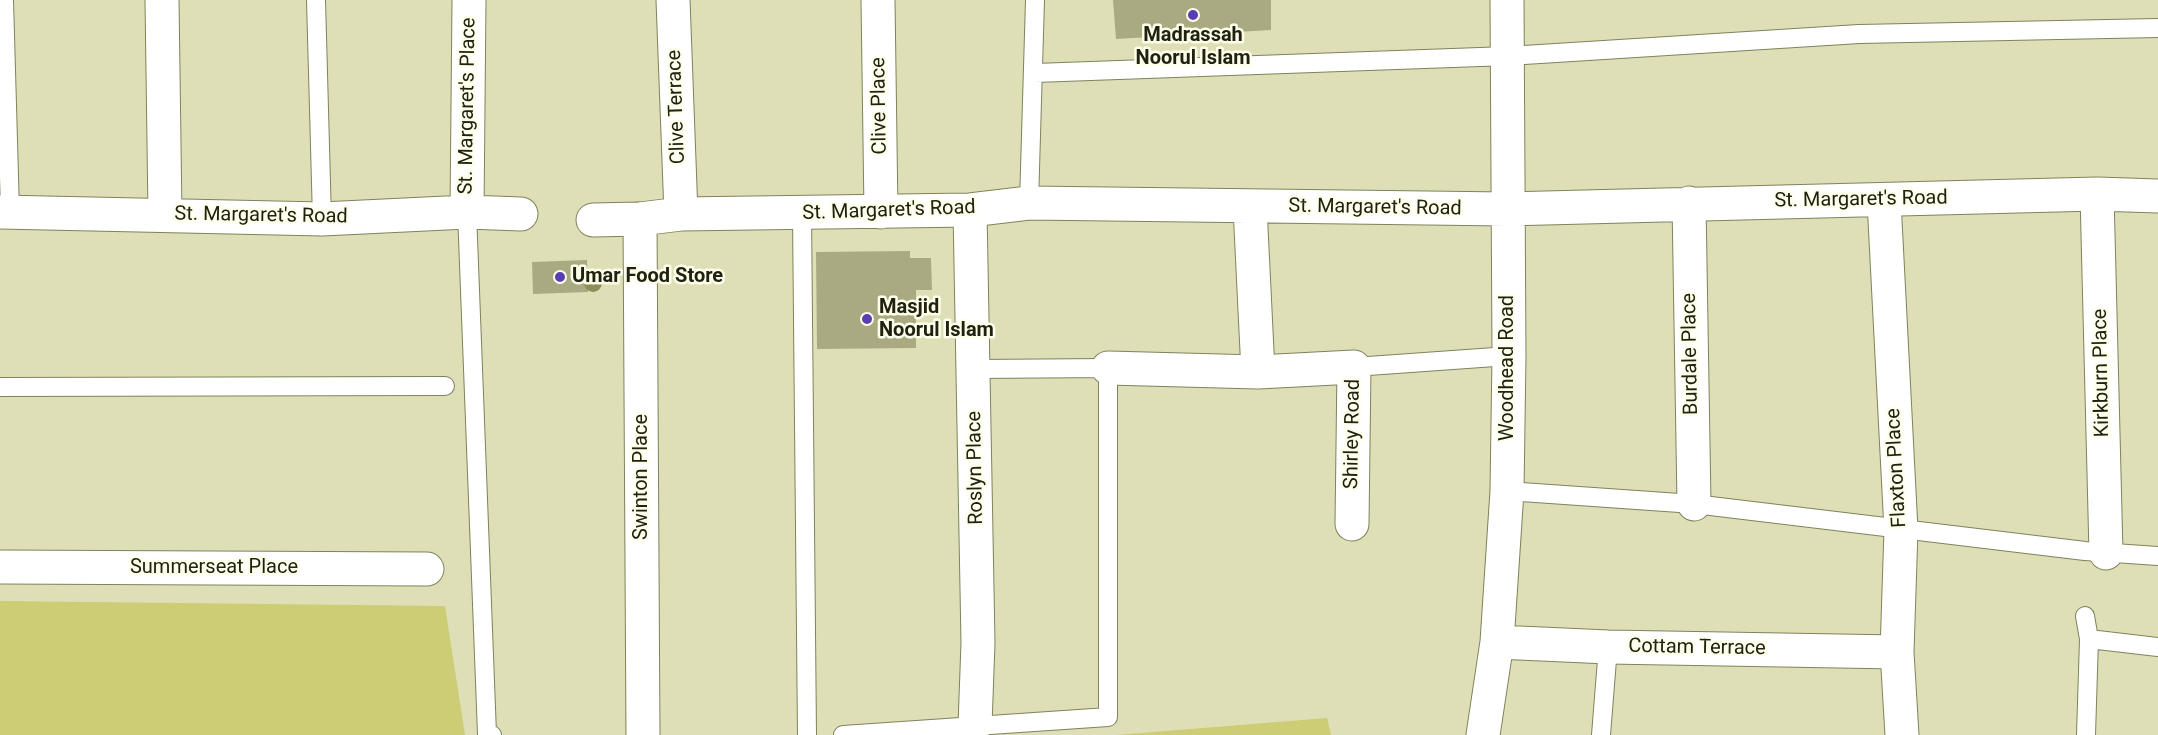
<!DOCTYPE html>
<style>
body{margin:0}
canvas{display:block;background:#dedfb6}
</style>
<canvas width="2158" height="735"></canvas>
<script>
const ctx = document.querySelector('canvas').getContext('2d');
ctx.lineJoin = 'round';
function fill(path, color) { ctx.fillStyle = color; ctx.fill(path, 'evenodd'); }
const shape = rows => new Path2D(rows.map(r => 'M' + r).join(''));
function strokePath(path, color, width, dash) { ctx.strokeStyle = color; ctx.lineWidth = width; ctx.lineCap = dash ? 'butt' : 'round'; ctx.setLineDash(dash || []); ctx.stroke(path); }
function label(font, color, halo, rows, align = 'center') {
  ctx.font = font + ' Roboto,sans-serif'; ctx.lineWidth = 5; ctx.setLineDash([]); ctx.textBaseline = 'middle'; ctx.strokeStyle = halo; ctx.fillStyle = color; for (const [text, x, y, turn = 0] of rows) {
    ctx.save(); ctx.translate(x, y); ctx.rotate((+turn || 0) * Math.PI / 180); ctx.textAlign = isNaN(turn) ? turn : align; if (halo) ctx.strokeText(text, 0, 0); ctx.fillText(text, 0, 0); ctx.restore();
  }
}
const green = shape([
 [0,601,445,606,465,735,0,735],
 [1327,718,1331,735,1116,735]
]);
const building = shape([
 [1113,0,1271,0,1271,30,1116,39],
 [910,251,910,258,931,258,932,290,916,290,916,348,817,349,816,252],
 [587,260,588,292,533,294,532,262]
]);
const service = shape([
 [4,0,10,211],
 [316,0,322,219],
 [1035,73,1508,56,1859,34,2158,28],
 [1029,203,1035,0],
 [467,212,487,734,492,735],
 [802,214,807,735],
 [1354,367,1509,356],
 [0,387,445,386],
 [1507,491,1694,504,2085,551,2158,556],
 [2085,616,2089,639,2086,735],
 [2089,639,2158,647],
 [843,735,1108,717,1108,368,975,369],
 [1601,735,1608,647]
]);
const minor = shape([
 [162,0,165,214],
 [673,0,681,214],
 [878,0,881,212],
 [2097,194,2106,553],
 [1884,201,1901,530,1897,652,1902,735],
 [1689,203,1694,504],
 [1250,207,1258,372],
 [970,210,978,643,975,725],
 [0,212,322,219,467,212,521,214],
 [467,212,469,0],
 [640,219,643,735],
 [593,220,640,219,681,214,970,210,1029,203,1506,209,2097,194,2158,196],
 [1108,368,1258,372,1354,367,1352,524],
 [0,567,427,569],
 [1497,642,1608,647,1897,652],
 [1483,735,1497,642,1507,491,1509,356,1507,0]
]);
const trees = [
 [593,283]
];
const markers = [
 [1193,15,6,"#5a3db5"],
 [560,277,6,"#5a3db5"],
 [867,319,6,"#5a3db5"]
];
const poiNames = [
 ["Madrassah",1193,36,"center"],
 ["Noorul Islam",1193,59,"center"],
 ["Umar Food Store",572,277],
 ["Masjid",879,308],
 ["Noorul Islam",879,331]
];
const streetNames = [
 ["St. Margaret's Place",468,106,-89],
 ["Clive Place",880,106,-91],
 ["Clive Terrace",677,107,-92],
 ["St. Margaret's Road",1861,200,-1],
 ["St. Margaret's Road",1375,208,1],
 ["St. Margaret's Road",889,211,-2],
 ["St. Margaret's Road",261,216,1],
 ["Burdale Place",1691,354,-91],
 ["Woodhead Road",1508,368,-90],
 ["Kirkburn Place",2102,373,-91],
 ["Shirley Road",1353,434,-89],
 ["Roslyn Place",976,468,-91],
 ["Flaxton Place",1897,468,-93],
 ["Swinton Place",642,477,-90],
 ["Summerseat Place",214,568],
 ["Cottam Terrace",1697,648,1]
];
fill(green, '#cdcd76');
fill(building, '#a9aa82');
strokePath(service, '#81825c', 20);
strokePath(minor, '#81825c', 35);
strokePath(service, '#fff', 18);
strokePath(minor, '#fff', 33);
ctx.fillStyle = '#8d8d5c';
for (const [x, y] of trees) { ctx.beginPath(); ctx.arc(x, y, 9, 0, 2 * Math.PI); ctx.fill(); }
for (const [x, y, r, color] of markers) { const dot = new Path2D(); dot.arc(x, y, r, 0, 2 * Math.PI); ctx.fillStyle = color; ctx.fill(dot); strokePath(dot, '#feffea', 2); }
label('bold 20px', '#212111', '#feffea', poiNames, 'left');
label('20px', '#212111', '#feffea', streetNames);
</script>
